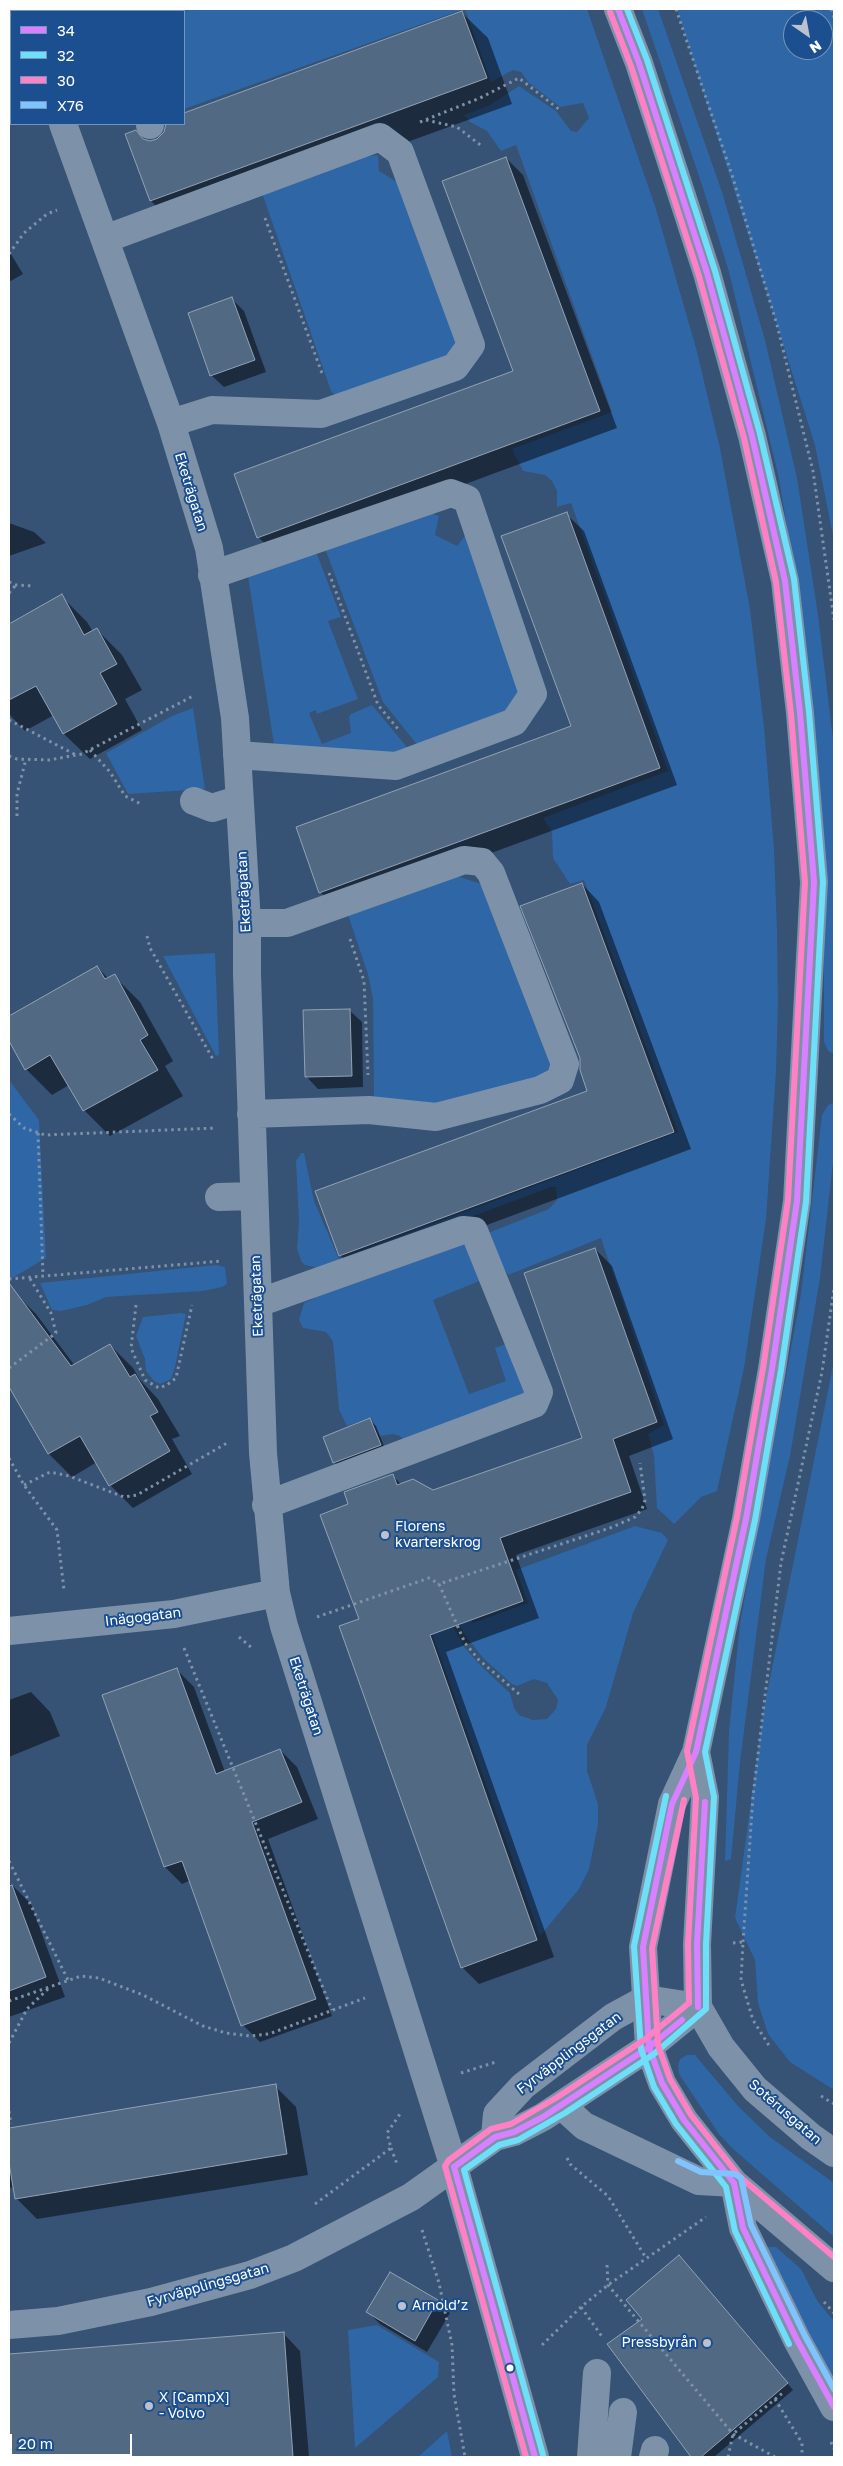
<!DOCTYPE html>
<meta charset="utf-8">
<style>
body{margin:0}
#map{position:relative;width:843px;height:2466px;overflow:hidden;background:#365274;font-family:"Golos Text",sans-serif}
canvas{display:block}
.frame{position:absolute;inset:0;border:10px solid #fff;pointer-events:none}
.legend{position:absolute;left:10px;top:10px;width:175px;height:115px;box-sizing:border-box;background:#1b4f8f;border:1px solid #7695bc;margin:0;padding:6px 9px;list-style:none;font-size:15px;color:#fff}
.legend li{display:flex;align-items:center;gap:10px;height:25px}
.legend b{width:25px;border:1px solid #7695bc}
.north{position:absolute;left:783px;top:10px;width:50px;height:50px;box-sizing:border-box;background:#1b4f8f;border:1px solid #7695bc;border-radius:50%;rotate:147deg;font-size:14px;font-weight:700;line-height:20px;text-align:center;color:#fff}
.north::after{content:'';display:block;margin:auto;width:18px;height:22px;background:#b9c2ce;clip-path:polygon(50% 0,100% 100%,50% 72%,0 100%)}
.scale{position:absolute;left:10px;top:2434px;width:122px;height:22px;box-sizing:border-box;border:2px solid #fff;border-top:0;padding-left:6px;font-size:15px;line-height:18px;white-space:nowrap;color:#fff;-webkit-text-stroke:4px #1b4f8f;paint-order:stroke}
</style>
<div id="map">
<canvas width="843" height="2466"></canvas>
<div class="frame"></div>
<ul class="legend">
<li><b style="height:6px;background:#d880ff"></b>34</li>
<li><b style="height:6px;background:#6ddff8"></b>32</li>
<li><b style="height:6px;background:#ff80c5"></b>30</li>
<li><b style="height:6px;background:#80c4ff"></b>X76</li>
</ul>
<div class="north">N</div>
<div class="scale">20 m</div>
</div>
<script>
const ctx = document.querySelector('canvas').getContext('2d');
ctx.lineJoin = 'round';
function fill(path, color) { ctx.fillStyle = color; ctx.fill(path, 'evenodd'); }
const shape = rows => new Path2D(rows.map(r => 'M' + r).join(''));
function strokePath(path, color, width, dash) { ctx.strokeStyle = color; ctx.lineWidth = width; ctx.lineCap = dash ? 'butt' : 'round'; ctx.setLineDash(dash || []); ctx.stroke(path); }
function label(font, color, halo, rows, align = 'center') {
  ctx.font = font + ' "Golos Text",sans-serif'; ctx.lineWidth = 4; ctx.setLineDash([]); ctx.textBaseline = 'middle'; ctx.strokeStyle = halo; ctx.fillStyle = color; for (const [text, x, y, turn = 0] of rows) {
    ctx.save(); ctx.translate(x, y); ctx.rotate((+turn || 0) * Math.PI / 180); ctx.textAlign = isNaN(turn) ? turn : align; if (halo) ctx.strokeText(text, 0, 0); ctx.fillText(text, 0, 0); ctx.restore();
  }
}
const green = shape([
 [149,9,464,9,184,109,184,11,146,11],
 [465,9,587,9,656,209,696,348,720,448,750,609,764,727,774,849,777,931,778,1003,776,1072,766,1219,744,1368,717,1491,701,1497,674,1524,657,1508,654,1456,648,1434,664,1425,601,1238,508,1275,483,1235,549,1209,557,1200,556,1187,551,1187,349,1262,318,1268,305,1265,301,1261,297,1248,299,1222,296,1161,301,1153,304,1153,314,1201,339,1259,678,1132,584,880,570,884,553,858,552,832,543,818,668,771,571,503,557,507,557,491,552,481,545,475,523,471,512,449,612,412,516,145,501,151,487,131,470,122,464,115,490,105,519,86,556,111,571,131,577,132,589,118,583,103,560,107,529,83,521,72,513,70,491,82],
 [642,9,658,9,723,195,765,340,797,478,818,615,834,747,834,1053,832,1053,828,1051,824,1042,824,857,810,678,798,591,778,474,729,272,702,185],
 [677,9,834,9,834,541,815,445],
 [793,20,823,20,823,50,793,50],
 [378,155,379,171,397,182,461,353,347,408,331,391,262,193,359,157],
 [423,510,439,516,435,535,457,546,468,532,475,535,522,705,426,756,383,702,324,546],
 [315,549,341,617,328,621,358,699,317,714,316,710,309,713,322,744,351,733,349,717,351,714,372,705,411,752,402,755,274,745,248,576],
 [193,708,205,789,128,794,106,753,172,716],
 [454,875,481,884,553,1069,453,1119,374,1100,373,999,368,974,347,912],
 [215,953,219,1055,216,1056,163,956],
 [9,1080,39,1120,46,1258,9,1280],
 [833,1103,834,1154,820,1278,790,1456,766,1559,740,1762,731,1859,725,1861,729,1731,740,1623,801,1294,822,1115,828,1105],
 [473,1237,494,1275,433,1300,469,1394,506,1381,495,1348,522,1338,537,1391,405,1441,400,1436,393,1434,380,1436,371,1417,347,1426,339,1410,333,1341,326,1332,303,1328,299,1320,304,1303,336,1288],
 [216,1265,225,1267,227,1284,222,1287,203,1291,106,1297,87,1305,61,1311,52,1310,40,1283],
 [180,1313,186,1314,175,1367,171,1379,160,1384,154,1381,146,1371,145,1359,136,1336,143,1317],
 [834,1361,834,2090,790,2062,768,2034,758,2003,755,1960,735,1918,764,1708],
 [635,1526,662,1533,668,1540,633,1613,606,1707,587,1745,587,1771,598,1804,598,1825,589,1869,579,1889,540,1936,421,1602,449,1620,465,1648,483,1668,510,1693,514,1708,519,1715,533,1720,547,1719,556,1709,558,1700,547,1683,534,1679,517,1686,512,1684,483,1658,465,1635,456,1618,460,1590,473,1623,528,1603,516,1570],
 [687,2055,695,2055,738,2106,770,2137,834,2183,834,2237,732,2148,719,2134,679,2074,678,2065,680,2059],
 [769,2247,776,2247,801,2269,818,2302,834,2321,834,2378,764,2253],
 [377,2325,439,2362,438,2377,355,2448,348,2330],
 [447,2431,452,2457,418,2457]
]);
const shadow = shape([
 [73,9,143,9,144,11,74,11],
 [462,13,488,38,512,104,176,226,151,201,144,140,151,142,158,140,165,133,166,124,184,124,184,114],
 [506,158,523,175,617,428,276,554,258,537,514,372],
 [9,251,23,274,9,282],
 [231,298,244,311,266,372,224,387,211,375],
 [566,514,584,531,677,785,338,909,320,892,572,727],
 [9,523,34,532,46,543,9,556],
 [61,596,87,622,93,632,97,630,122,655,142,690,125,699,142,730,90,759,64,734,54,715,25,731,9,714,9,625],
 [582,884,599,902,691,1149,358,1273,340,1255,589,1092],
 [97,967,109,979,114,976,140,1002,173,1061,165,1066,183,1096,110,1136,84,1110,69,1085,52,1095,26,1069,9,1039,9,1017],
 [349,1010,362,1022,363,1087,318,1089,306,1076],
 [595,1249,612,1266,673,1439,629,1456,647,1509,516,1555,539,1618,446,1652,554,1957,479,1984,462,1967,361,1620,350,1505,392,1475,402,1485,433,1492,584,1439],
 [13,1291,36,1314,75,1366,110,1345,133,1368,140,1380,158,1399,180,1436,172,1439,192,1474,133,1508,110,1485,97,1462,72,1477,49,1454,9,1385,9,1295],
 [370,1420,376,1426,386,1451,340,1468,334,1462],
 [177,1670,194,1687,225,1772,280,1750,297,1767,318,1819,268,1839,332,2016,260,2042,243,2025,191,1880,182,1884,165,1867],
 [31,1692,50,1712,60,1736,9,1757,9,1700],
 [11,1884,31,1904,65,1997,9,2017,9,1885],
 [275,2086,296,2107,308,2175,37,2219,16,2198,14,2187,9,2188,9,2130],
 [685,2262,793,2390,714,2457,692,2457,609,2344,644,2319],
 [390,2274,438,2301,450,2313,427,2352,380,2324,368,2312],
 [283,2333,300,2351,309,2457,9,2457,9,2355]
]);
const building = shape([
 [462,11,487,78,150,201,125,134,136,130,143,139,150,141,157,139,164,132,166,124,184,124,184,113,462,11],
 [506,157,600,411,257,538,234,474,513,371,442,181,506,157],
 [232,297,255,360,210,376,188,313,232,297],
 [567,512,660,768,319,893,296,827,571,726,501,536,567,512],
 [62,594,84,635,97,628,117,664,100,673,117,704,63,734,36,686,9,700,9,624,62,594],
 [582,883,674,1132,339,1256,315,1191,587,1091,580,1070,580,1058,520,906,582,883],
 [97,966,105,979,115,974,148,1035,140,1040,158,1070,83,1111,50,1055,25,1070,9,1041,9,1016,97,966],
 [350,1009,352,1076,305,1077,303,1010,350,1009],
 [595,1248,657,1422,613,1439,631,1492,500,1538,523,1601,430,1635,537,1940,461,1968,339,1626,359,1619,320,1515,348,1504,344,1492,393,1474,397,1485,413,1479,433,1490,582,1438,524,1273,595,1248],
 [9,1283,71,1366,110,1344,130,1377,135,1374,158,1412,150,1416,170,1451,109,1486,80,1436,48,1454,9,1387,9,1283],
 [370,1418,381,1445,333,1463,323,1437,370,1418],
 [177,1668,216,1774,280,1749,302,1802,252,1822,316,1999,241,2026,182,1861,164,1867,102,1695,177,1668],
 [12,1885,46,1977,9,1991,9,1886,12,1885],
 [276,2084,287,2154,15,2199,9,2163,9,2128,276,2084],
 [679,2255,788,2383,701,2457,691,2457,607,2344,642,2319,626,2300,679,2255],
 [390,2272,438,2300,415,2341,366,2312,390,2272],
 [284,2332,293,2457,9,2457,9,2354,284,2332]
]);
const path = shape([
 [676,9,732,175,777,325,813,471,834,620],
 [831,9,834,18],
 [426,120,457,127,483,147],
 [420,122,480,98,519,78,561,111],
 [265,218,323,376],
 [9,254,24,233,47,214,57,210],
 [329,573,378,705,398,729],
 [9,582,16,585,33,586],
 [9,593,16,585],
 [9,720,76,755],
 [90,750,110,772,125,796,141,804],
 [9,756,17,759,49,760,82,754,195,695],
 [17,816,17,794,26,759],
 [147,936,150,948,214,1061],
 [350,939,364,981,368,1075],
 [9,1114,24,1128,45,1135,216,1128],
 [38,1133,43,1275],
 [9,1279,222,1261],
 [136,1305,131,1348,145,1380,159,1388,167,1385,176,1378,192,1305],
 [9,1368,56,1333,51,1313,29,1277],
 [9,1458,24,1485,57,1530,64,1590],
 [24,1485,50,1472,69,1476,124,1497,137,1495,227,1443],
 [317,1617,429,1578,439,1584],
 [239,1637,252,1648],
 [184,1648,332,2010],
 [519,1694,479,1660,465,1643,439,1584,610,1528,635,1517,642,1509,645,1500,640,1463],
 [9,1861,68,1980],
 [743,1942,753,1796,781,1563,822,1372,834,1288],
 [733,1943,743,1942,741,1980,753,2020,770,2047],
 [9,2001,81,1976,99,1978,143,1995,203,2026,226,2033,250,2036,269,2034,365,1998],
 [9,2043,27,2009,50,1987],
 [461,2073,496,2062],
 [821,2096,834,2104],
 [9,2111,11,2124],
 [391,2148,397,2164],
 [567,2158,570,2164,608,2196,646,2258],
 [315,2204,391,2148,387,2133,400,2114],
 [422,2230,439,2283,452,2345,454,2394,465,2457],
 [607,2265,608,2285,733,2434,775,2457],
 [824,2302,834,2313],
 [581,2307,603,2338],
 [542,2345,581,2307,608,2285,706,2217],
 [775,2399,802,2443,802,2457],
 [831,2442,834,2449],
 [728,2457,733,2434,785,2391]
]);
const minor = shape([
 [20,9,21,11],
 [618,9,639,63,707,273,752,436,785,581,800,713,814,882,797,1201,772,1369,746,1519,696,1752,672,1804,643,1947,649,2047,662,2083,684,2120,734,2183,834,2268],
 [9,50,11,49],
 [63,124,171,423,209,548,235,718,247,923,247,974,263,1453,276,1593,284,1626,454,2167,535,2457],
 [150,124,150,125],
 [105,239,380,137,400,152,471,345,455,367,321,414,212,410,171,423],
 [212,575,451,493,467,499,533,694,514,722,396,766,237,755],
 [194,801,212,808,238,800],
 [247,923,287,923,464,860,482,862,491,873,565,1064,560,1080,540,1090,436,1117,369,1110,251,1114],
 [219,1197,253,1196],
 [258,1303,463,1230,474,1231,539,1392,534,1404,266,1505],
 [9,1631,174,1614,276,1593],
 [696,1752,705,1797,697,1944,698,2007,721,2047,755,2089,811,2137,834,2153],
 [561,2105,584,2126,699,2181,734,2183],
 [495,2137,497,2114,523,2086,613,2017,646,1999,698,2007],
 [734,2183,743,2228,797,2340,834,2407],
 [9,2325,58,2321,151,2302,250,2275,294,2258,411,2197,495,2137,514,2132,543,2117,649,2047,698,2007],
 [591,2457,597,2373],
 [617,2457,623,2412],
 [653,2457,655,2450]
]);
const bus1 = shape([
 [618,9,639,63,707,273,752,436,785,581,800,713,814,882,797,1201,772,1369,746,1519,696,1752,672,1804,643,1947,649,2047,662,2083,684,2120,734,2183,743,2228,797,2340,834,2407],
 [698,2007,697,1944,705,1802],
 [454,2167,535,2457],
 [454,2167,495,2137,514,2132,543,2117,649,2047,682,2020]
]);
const bus2 = shape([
 [666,1796,634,1946,641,2049,654,2087,676,2124,726,2187,735,2231,789,2344],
 [543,2455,464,2170,499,2145,518,2140,565,2113,654,2054,706,2009,706,1944,714,1797,705,1752,755,1520,781,1370,806,1202,823,882,809,712,794,579,760,434,715,271,647,60,627,9]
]);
const bus3 = shape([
 [684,1800,652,1948,658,2045,670,2079,691,2115,740,2177,834,2257],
 [526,2457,445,2166,449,2160,491,2129,511,2124,556,2098,644,2040,689,2003,688,1944,696,1798,687,1751,737,1517,763,1368,788,1200,805,882,791,714,776,582,744,438,699,276,631,66,610,12]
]);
const bus4 = shape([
 [678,2161,701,2172,735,2174,741,2178,751,2225,805,2336,834,2389]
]);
const markers = [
 [385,1535,5,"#b9c2ce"],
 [402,2306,5,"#b9c2ce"],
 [707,2343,5,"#b9c2ce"],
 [510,2368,4.5,"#fff"],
 [149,2406,5,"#b9c2ce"]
];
const streetNames = [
 ["Eketrägatan",191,492,73],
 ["Eketrägatan",244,892,-93],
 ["Eketrägatan",257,1296,-92],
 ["Inägogatan",143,1617,-7],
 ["Eketrägatan",306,1696,72],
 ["Fyrväpplingsgatan",569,2053,-37],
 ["Sotérusgatan",785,2112,41],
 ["Fyrväpplingsgatan",208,2285,-16]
];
const poiNames = [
 ["Florens",395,1527],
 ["kvarterskrog",395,1543],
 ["Arnold’z",412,2306],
 ["Pressbyrån",697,2343,"right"],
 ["X [CampX]",159,2398],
 ["- Volvo",159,2414]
];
fill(green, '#2f66a5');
fill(shadow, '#0007');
fill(building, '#526984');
strokePath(building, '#92a2b6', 1);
strokePath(path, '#7d92a8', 3, [2.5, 4]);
strokePath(minor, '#7d92a8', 28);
strokePath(bus1, '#d880ff', 6);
strokePath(bus2, '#6ddff8', 6);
strokePath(bus3, '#ff80c5', 6);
strokePath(bus4, '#80c4ff', 6);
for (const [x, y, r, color] of markers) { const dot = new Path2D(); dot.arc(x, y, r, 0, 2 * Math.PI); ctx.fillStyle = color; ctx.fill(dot); strokePath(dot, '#1b4f8f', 2); }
label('14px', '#fff', '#1b4f8f', streetNames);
label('14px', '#fff', '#1b4f8f', poiNames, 'left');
</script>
